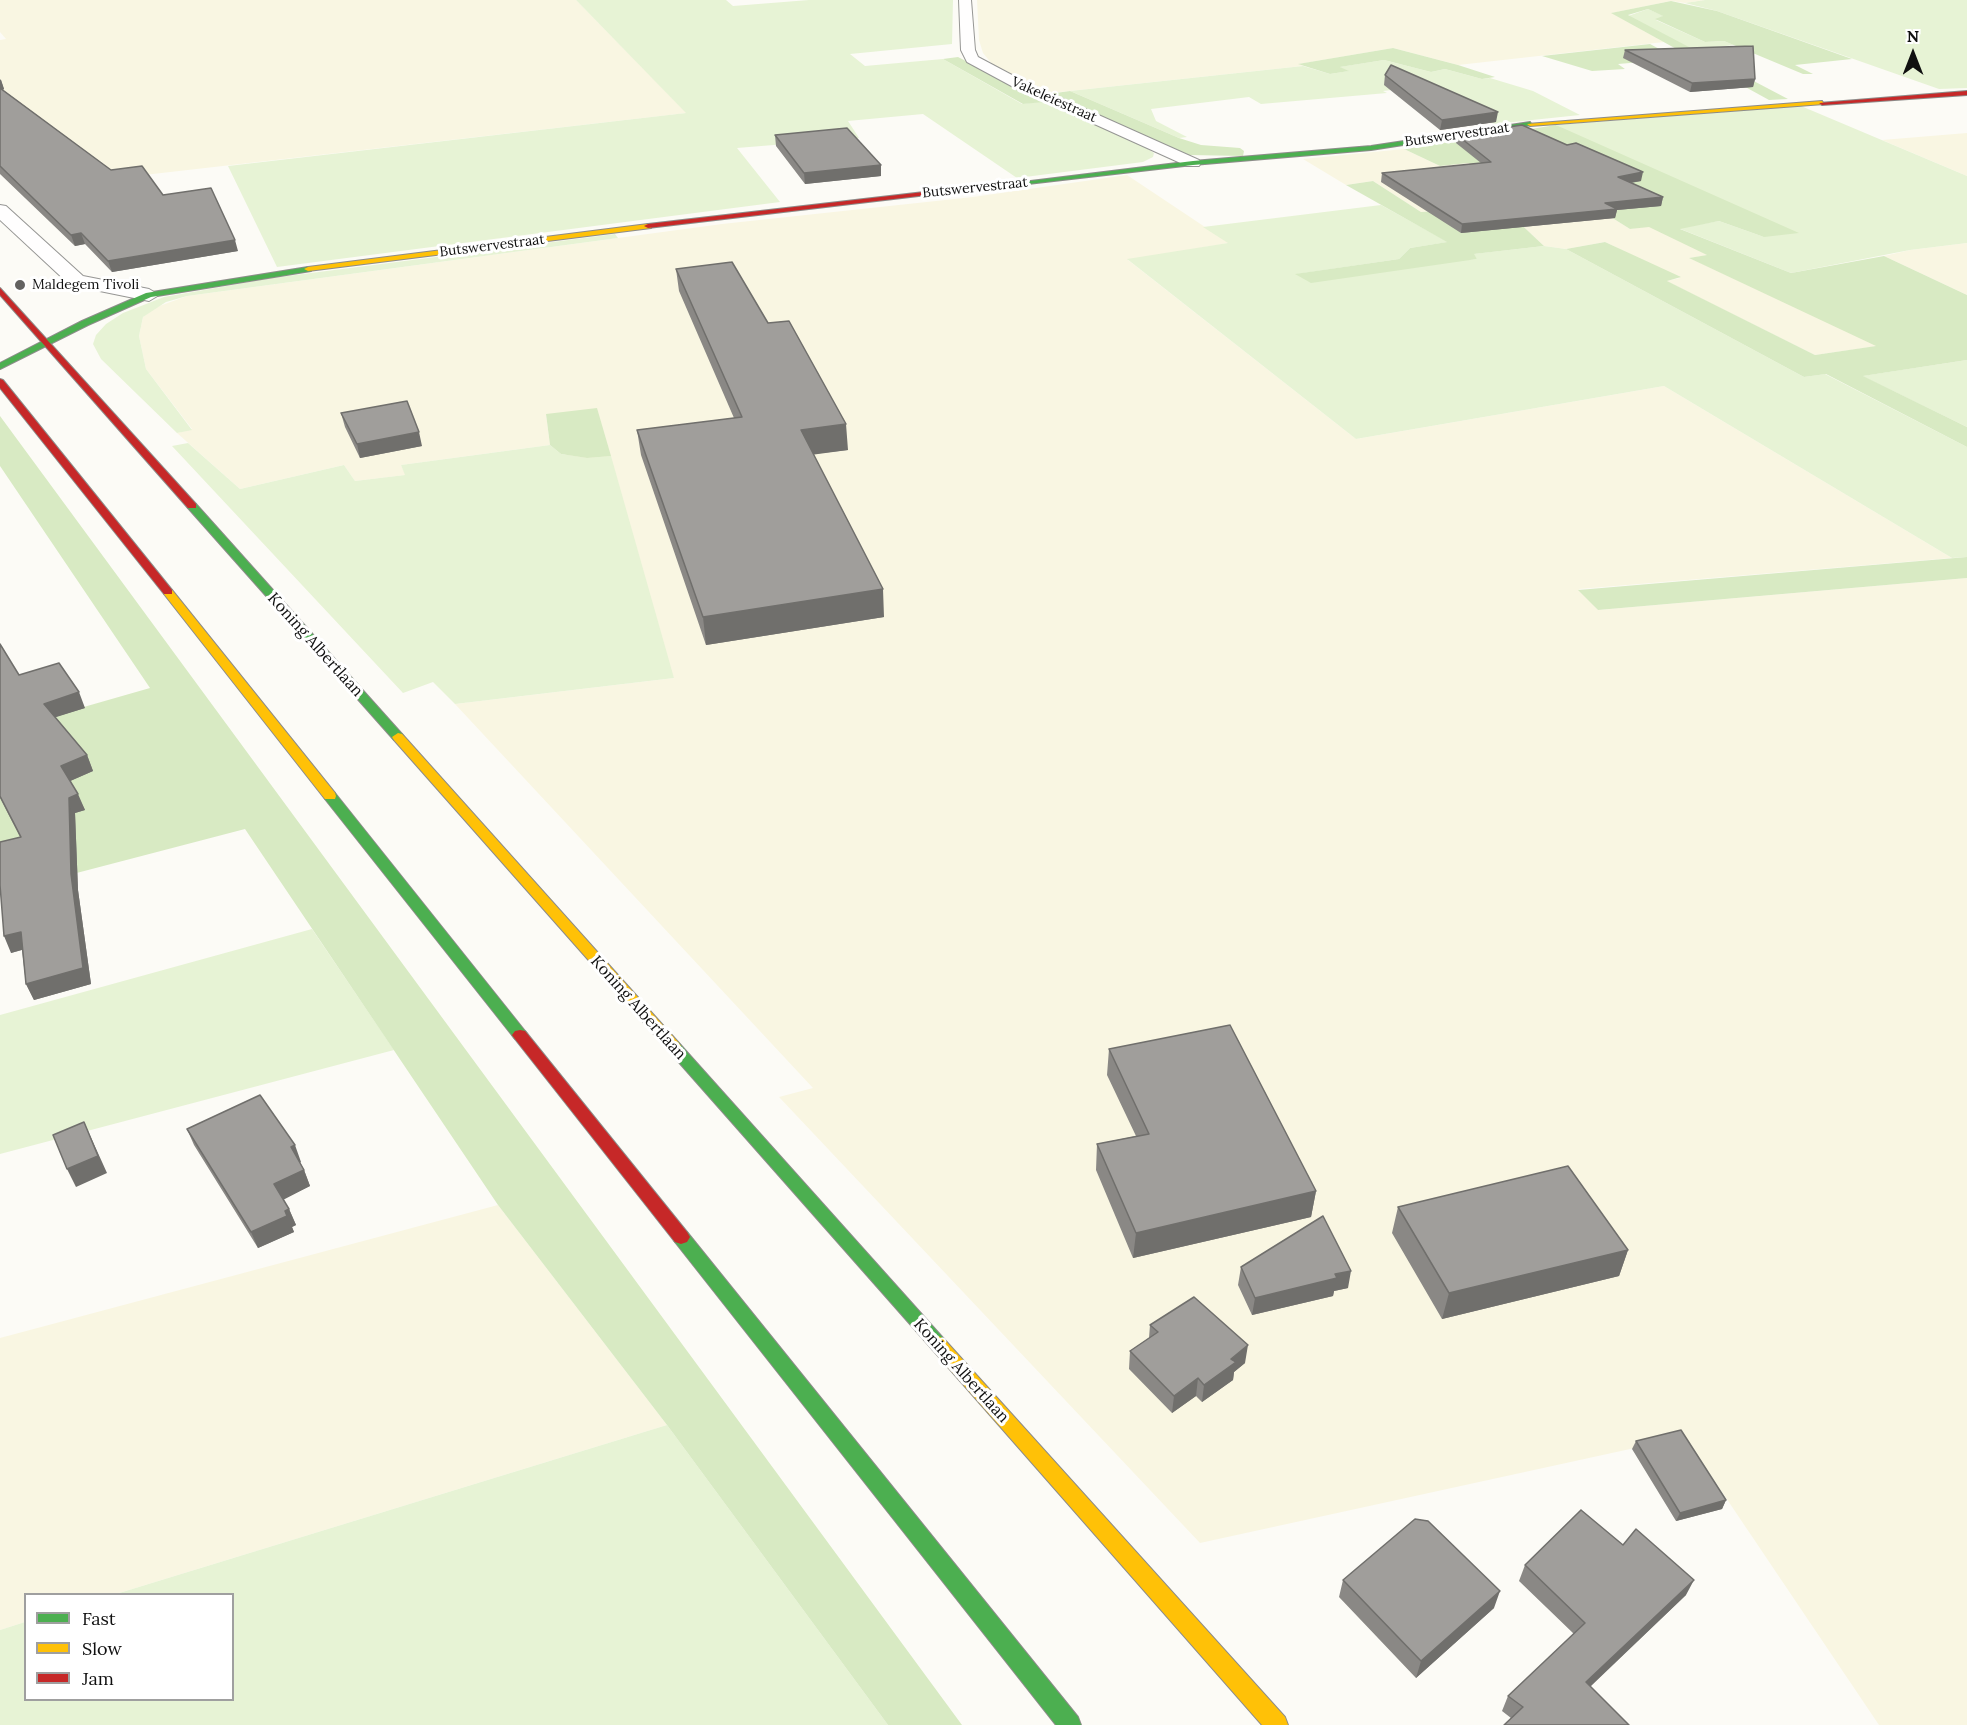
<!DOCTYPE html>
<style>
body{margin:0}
#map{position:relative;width:1967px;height:1725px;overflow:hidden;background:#fcfbf6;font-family:Lora,serif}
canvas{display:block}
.legend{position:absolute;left:24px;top:1593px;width:210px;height:108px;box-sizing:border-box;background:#fff;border:2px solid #9f9f9f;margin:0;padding:8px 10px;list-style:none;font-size:18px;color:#101010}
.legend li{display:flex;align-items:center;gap:12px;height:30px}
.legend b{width:30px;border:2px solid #9f9f9f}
.north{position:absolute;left:1883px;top:24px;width:60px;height:60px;-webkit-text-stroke:4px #fff;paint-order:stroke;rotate:0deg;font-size:16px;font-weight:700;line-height:24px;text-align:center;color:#101010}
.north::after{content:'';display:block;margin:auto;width:21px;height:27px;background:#101010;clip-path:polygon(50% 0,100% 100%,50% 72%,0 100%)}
</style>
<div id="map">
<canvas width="1967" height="1725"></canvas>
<ul class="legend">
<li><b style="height:8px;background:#4caf50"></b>Fast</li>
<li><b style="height:8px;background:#ffc107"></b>Slow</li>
<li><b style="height:8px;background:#c62828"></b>Jam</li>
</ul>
<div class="north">N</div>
</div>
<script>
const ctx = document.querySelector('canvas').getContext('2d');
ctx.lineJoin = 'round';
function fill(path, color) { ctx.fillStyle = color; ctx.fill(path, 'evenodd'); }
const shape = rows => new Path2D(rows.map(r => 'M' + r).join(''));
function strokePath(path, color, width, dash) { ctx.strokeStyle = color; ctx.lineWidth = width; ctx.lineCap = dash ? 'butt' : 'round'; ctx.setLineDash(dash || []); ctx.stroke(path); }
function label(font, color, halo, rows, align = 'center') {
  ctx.font = font + ' Lora,serif'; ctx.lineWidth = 6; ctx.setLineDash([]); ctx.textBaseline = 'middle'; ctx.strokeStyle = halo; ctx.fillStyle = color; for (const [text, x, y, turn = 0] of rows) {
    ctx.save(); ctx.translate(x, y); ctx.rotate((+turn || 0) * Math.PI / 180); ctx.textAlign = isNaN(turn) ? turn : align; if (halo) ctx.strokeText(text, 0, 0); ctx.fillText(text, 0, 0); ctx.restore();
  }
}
const farmland = shape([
 [0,0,576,0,687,113,109,179,0,91,0,40,6,39,0,32],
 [977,0,1705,0,1685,3,1671,1,1612,13,1664,42,1458,65,1393,48,1299,64,1303,66,1051,93,992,64,983,53,979,40],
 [1967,133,1967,176,1882,140],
 [1404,149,1440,166,1468,163,1492,174,1534,169,1630,229,1649,226,1708,255,1690,258,1878,346,1815,355,1666,281,1680,278,1605,242,1566,249,1544,246,1510,214,1472,209,1421,212,1373,181,1346,185,1303,159],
 [1127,175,1229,243,1128,260,1356,439,1664,386,1952,558,1579,589,1598,610,1967,578,1967,1725,1879,1725,1685,1437,1200,1543,779,1097,813,1088,455,704,674,678,546,414,550,445,401,465,406,475,355,481,344,465,240,489,177,433,192,429,146,369,139,336,143,317,154,308,187,296,722,224,973,197],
 [1967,243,1967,295,1884,256,1910,250],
 [498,1205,667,1425,116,1594,26,1594,25,1622,0,1630,0,1338]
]);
const green = shape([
 [576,0,726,0,733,6,809,0,953,0,952,44,850,54,865,66,943,59,1022,104,1043,101,1145,147,1154,153,1153,157,1143,162,1017,178,923,114,848,121,859,138,737,148,780,202,277,267,228,166,686,113],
 [1705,0,1967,0,1967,88,1939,89,1717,11,1685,3],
 [1648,9,1664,16,1656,20,1705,42,1724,41,1734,45,1717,47,1739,57,1711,59,1628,16],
 [1384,60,1431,72,1445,69,1482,79,1490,78,1533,91,1580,115,1494,124,1417,87,1383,91,1387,93,1261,104,1249,97,1151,109,1156,121,1187,137,1179,138,1070,91,1303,66,1330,74,1348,71,1339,67],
 [1801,106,1967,176,1967,243,1910,250,1791,273,1678,228,1719,221,1764,237,1556,125],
 [1381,205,1448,242,1410,248,1399,259,1297,274,1477,259,1473,254,1544,246,1566,249,1804,377,1825,374,1967,447,1967,557,1952,558,1664,386,1356,439,1127,259,1228,243,1203,227],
 [615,234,618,238,187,296,166,302,143,317,139,336,146,369,192,430,177,433,101,359,93,344,96,335,106,324,123,313,164,297,272,278],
 [1967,360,1967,427,1862,376],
 [188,443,240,489,344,465,355,481,405,475,401,465,550,445,561,454,587,458,611,456,674,678,455,704,433,682,403,693,172,446],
 [312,929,394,1050,0,1154,0,1015],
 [667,1425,888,1725,0,1725,0,1630,25,1622,26,1700,232,1700,232,1594,116,1594]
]);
const forest = shape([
 [1671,1,1717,11,1852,59,1795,65,1813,74,1803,74,1724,41,1705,42,1655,19,1663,16,1648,9,1628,15,1788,99,1769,100,1611,13],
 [1650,44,1678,59,1618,64,1625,69,1592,71,1542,56],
 [1393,48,1458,65,1495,77,1482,79,1445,69,1431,72,1384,60,1340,67,1349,71,1330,74,1298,64],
 [958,57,1034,96,1070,91,1179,138,1201,145,1240,148,1244,151,1243,156,1189,155,1108,119,1089,122,1043,102,1023,104,943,59],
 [1556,125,1799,233,1764,237,1719,221,1680,229,1791,273,1884,256,1967,295,1967,360,1863,376,1967,427,1967,447,1826,374,1804,377,1566,249,1605,242,1681,277,1667,281,1815,355,1876,346,1689,258,1707,255,1649,227,1630,229,1534,169,1492,174,1468,163,1440,166,1404,149],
 [1373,181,1421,212,1472,209,1510,214,1544,246,1474,254,1477,259,1311,283,1295,274,1399,259,1410,248,1447,242,1346,185],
 [597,408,611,456,587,458,561,454,550,445,546,414],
 [0,416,962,1725,888,1725,667,1425,498,1205,245,829,0,893,0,731,150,688,0,466],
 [1967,557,1967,578,1598,610,1578,590]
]);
const street = shape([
 [959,0,971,0,975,50,978,57,1027,83,1199,160,1201,163,1199,166,1187,166,1017,89,967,62,961,50,959,0],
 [0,205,6,206,83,276,149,289,159,295,149,301,70,285,0,220,0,205]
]);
const fast = shape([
 [1530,122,1532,125,1371,150,1193,165,993,188,990,186,1193,161,1371,146,1530,122],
 [308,267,312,269,311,271,151,297,88,325,0,369,0,363,82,321,146,293,308,267],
 [192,503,196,504,402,734,404,737,402,740,394,740,188,508,187,506,192,503],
 [330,792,335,793,525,1031,528,1035,525,1039,515,1039,325,799,324,796,330,792],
 [673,1041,678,1042,944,1339,947,1344,944,1349,938,1352,932,1349,668,1050,665,1046,668,1042,673,1041],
 [681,1230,687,1232,1078,1717,1081,1725,1056,1725,675,1242,672,1237,675,1232,681,1230]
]);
const slow = shape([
 [1822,101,1824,104,1530,126,1527,124,1822,101],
 [648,224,651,224,651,228,308,271,304,269,308,267,648,224],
 [168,589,172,590,335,793,336,796,335,799,325,799,164,594,164,590,168,589],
 [398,733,402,734,678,1042,681,1046,678,1050,668,1050,394,740,392,737,398,733],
 [938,1336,944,1339,1285,1717,1288,1725,1262,1725,932,1349,929,1344,932,1339,938,1336]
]);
const jam = shape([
 [1967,91,1967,95,1822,105,1819,103,1967,91],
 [993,184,995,187,648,228,644,226,648,224,993,184],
 [0,288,196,504,196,508,188,508,0,295,0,288],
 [0,379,3,380,172,590,172,594,164,594,0,388,0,379],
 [520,1030,525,1031,687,1232,690,1237,687,1242,681,1244,675,1242,515,1039,512,1035,515,1031,520,1030]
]);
const wall = shape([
 [1625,50,1755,79,1753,87,1690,92,1623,58],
 [1385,75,1496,122,1440,130,1384,85],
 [0,79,1,80,4,89,3,90,111,170,163,195,238,251,112,272,85,244,75,246,0,174],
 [775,135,881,165,881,176,805,184,776,146],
 [1457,135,1641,181,1631,183,1663,197,1661,206,1617,210,1615,218,1461,233,1381,182,1382,173,1481,163,1456,143],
 [676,269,768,323,848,450,813,454,884,617,706,645,641,455,637,430,734,418,679,291],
 [341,413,422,446,360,458,345,427],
 [0,644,19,675,85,708,55,717,87,755,93,771,70,781,85,810,75,813,78,890,91,984,34,1000,26,984,22,950,11,953,20,837,0,798],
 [1109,1049,1316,1191,1311,1217,1133,1258,1096,1170,1097,1144,1136,1136,1107,1075],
 [187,1129,301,1162,300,1162,304,1170,310,1186,283,1199,289,1209,296,1225,292,1227,294,1232,258,1248,194,1145],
 [1398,1207,1628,1250,1619,1276,1442,1319,1392,1233],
 [1241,1267,1348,1288,1334,1291,1333,1296,1252,1315,1238,1285],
 [1150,1325,1245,1363,1234,1372,1233,1380,1202,1402,1196,1396,1172,1413,1129,1369,1130,1351,1149,1338],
 [1636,1441,1726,1500,1722,1509,1676,1521,1632,1449],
 [1525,1565,1686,1595,1590,1687,1511,1718,1502,1711,1508,1696,1574,1634,1519,1581],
 [1343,1580,1494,1608,1416,1678,1339,1597]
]);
const shadedWall = shape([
 [1755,79,1753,87,1690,92,1692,83],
 [0,80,1,80,4,89,0,90],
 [1498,112,1496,122,1440,130,1442,120],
 [881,165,881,176,805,184,804,173],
 [1643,172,1641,181,1616,185,1618,177],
 [1663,197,1661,206,1617,210,1615,218,1461,233,1462,224,1605,203],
 [81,233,85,244,75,246,71,235],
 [235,240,238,251,112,272,108,261],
 [846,424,848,450,803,456,801,430],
 [419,432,422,446,360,458,357,444],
 [883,589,884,617,706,645,703,617],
 [79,692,85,708,50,719,44,704],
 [87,755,93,771,68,782,61,766],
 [78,794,85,810,75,813,78,890,91,984,34,1000,26,984,71,874,69,798],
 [21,932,28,948,11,953,4,936],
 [84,1122,107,1173,76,1187,67,1169],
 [295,1145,301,1162,297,1164,291,1147],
 [304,1170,310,1186,281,1201,274,1184],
 [1316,1191,1311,1217,1133,1258,1136,1233],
 [289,1209,296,1225,292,1227,294,1232,258,1248,251,1232],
 [1628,1250,1619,1276,1442,1319,1449,1293],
 [1351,1271,1348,1288,1334,1291,1333,1296,1252,1315,1255,1298,1335,1274],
 [1248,1345,1245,1363,1234,1372,1233,1380,1202,1402,1204,1385,1231,1359],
 [1198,1378,1196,1396,1172,1413,1174,1396],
 [1726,1500,1722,1509,1676,1521,1680,1513],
 [1694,1580,1686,1595,1578,1698,1586,1682],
 [1500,1591,1494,1608,1416,1678,1421,1661]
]);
const building = shape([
 [1753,46,1755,79,1692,83,1625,50,1753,46],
 [1391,65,1498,112,1442,120,1385,75,1391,65],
 [0,88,111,170,142,166,163,195,211,188,235,240,108,261,81,233,71,235,0,166,0,88],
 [1522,125,1567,145,1576,143,1643,172,1618,177,1663,197,1605,203,1617,209,1462,224,1382,173,1491,162,1457,135,1522,125],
 [847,128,881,165,804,173,775,135,847,128],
 [732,262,768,323,789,321,846,424,801,430,883,589,703,617,637,430,742,417,676,269,732,262],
 [407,401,419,432,357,444,341,413,407,401],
 [0,644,19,675,59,663,79,692,44,704,87,755,61,766,78,794,69,798,71,874,83,968,26,984,21,932,4,936,0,885,0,842,21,837,0,796,0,644],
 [1230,1025,1316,1191,1136,1233,1097,1144,1149,1134,1109,1049,1230,1025],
 [260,1095,295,1145,291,1147,304,1170,274,1184,289,1209,285,1211,287,1216,251,1232,187,1129,260,1095],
 [84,1122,98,1156,67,1169,53,1135,84,1122],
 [1568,1166,1628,1250,1449,1293,1398,1207,1568,1166],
 [1323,1216,1351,1271,1335,1274,1337,1278,1255,1298,1241,1267,1323,1216],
 [1194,1297,1248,1345,1231,1359,1236,1362,1204,1385,1198,1378,1174,1396,1130,1351,1158,1332,1150,1325,1194,1297],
 [1681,1430,1726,1500,1680,1513,1636,1441,1681,1430],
 [1581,1510,1623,1545,1636,1529,1694,1580,1586,1682,1629,1725,1504,1725,1523,1707,1508,1696,1585,1623,1525,1565,1581,1510],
 [1415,1519,1428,1521,1500,1591,1421,1661,1343,1580,1415,1519]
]);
const markers = [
 [20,285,6,"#636260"]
];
const farStreetnames = [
 ["Vakeleiestraat",1054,100,24],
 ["Butswervestraat",1457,135,-8],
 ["Butswervestraat",975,188,-6],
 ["Butswervestraat",492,246,-7]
];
const farPoinames = [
 ["Maldegem Tivoli",32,285]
];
const streetNames = [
 ["Koning Albertlaan",315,645,48],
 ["Koning Albertlaan",638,1008,48],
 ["Koning Albertlaan",961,1371,48]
];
fill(farmland, '#f9f6e2');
fill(green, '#e7f3d5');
fill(forest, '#d8eac3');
strokePath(street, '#969694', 2);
strokePath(fast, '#8d8c8a', 2);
strokePath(slow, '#8d8c8a', 2);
strokePath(jam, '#8d8c8a', 2);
fill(street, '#fffefe');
fill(fast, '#4caf50');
fill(slow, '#ffc107');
fill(jam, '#c62828');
fill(wall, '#8a8885');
fill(shadedWall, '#706f6c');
fill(building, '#a09e9b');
strokePath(building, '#706f6c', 1.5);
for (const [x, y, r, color] of markers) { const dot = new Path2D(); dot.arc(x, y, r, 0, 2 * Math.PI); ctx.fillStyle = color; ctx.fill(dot); strokePath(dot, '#fff', 2); }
label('14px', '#101010', '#fff', farStreetnames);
label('14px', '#101010', '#fff', farPoinames, 'left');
label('16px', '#101010', '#fff', streetNames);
</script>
